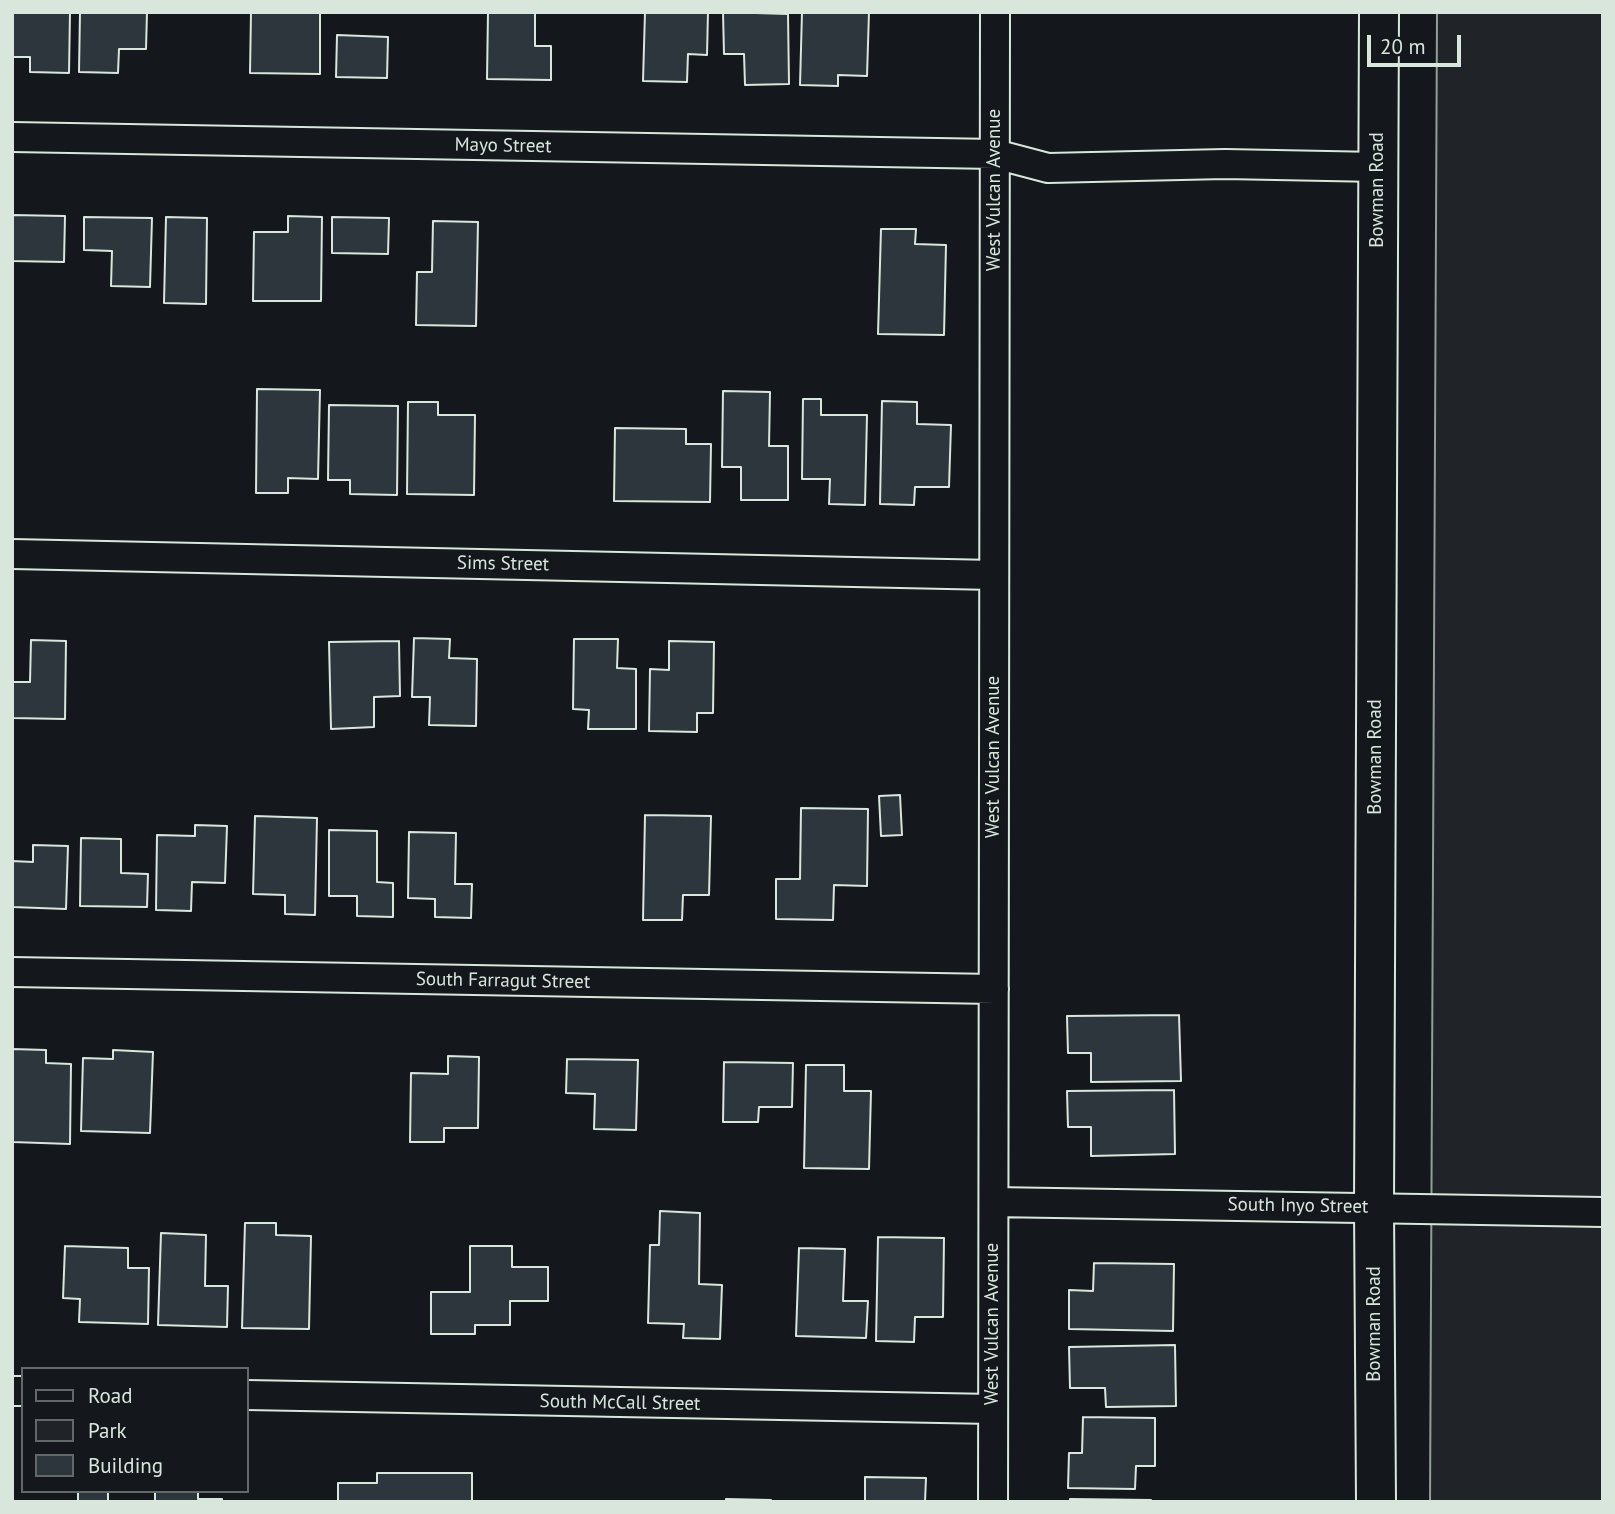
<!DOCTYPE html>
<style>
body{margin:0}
#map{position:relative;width:1615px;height:1514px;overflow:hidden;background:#14181c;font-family:"PT Sans",sans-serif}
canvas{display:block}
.frame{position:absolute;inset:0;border:14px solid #d8e6dc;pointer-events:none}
.legend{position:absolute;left:21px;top:1367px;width:228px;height:126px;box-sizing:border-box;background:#14181c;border:2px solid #626a69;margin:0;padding:9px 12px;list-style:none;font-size:21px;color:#d8e6dc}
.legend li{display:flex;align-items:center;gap:14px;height:35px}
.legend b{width:35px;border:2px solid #626a69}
.scale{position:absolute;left:1367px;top:35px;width:94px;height:32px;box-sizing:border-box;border:4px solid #d8e6dc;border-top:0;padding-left:9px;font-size:21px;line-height:24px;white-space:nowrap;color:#d8e6dc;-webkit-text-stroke:5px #14181c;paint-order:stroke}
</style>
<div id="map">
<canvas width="1615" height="1514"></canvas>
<div class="frame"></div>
<ul class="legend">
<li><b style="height:9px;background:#14181c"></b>Road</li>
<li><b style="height:19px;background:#202428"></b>Park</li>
<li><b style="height:19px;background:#2c363c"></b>Building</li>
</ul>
<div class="scale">20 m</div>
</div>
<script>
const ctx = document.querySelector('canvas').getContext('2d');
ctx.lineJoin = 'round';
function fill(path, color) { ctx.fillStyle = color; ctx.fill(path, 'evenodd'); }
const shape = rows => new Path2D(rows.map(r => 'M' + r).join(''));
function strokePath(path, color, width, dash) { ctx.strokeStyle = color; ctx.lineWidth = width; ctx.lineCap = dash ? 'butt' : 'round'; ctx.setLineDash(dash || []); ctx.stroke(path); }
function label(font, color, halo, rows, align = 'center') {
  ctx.font = font + ' "PT Sans",sans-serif'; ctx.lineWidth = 5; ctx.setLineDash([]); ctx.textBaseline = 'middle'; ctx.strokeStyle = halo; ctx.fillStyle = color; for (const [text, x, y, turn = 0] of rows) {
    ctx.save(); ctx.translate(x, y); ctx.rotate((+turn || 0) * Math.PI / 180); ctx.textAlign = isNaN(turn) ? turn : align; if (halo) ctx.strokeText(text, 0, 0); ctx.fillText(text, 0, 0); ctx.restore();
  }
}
const green = shape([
 [1437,12,1603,12,1603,1502,1430,1502,1437,12]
]);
const building = shape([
 [12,12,70,12,69,73,30,72,30,57,12,57,12,12],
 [80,12,147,12,146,49,119,49,118,73,79,72,80,12],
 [251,12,320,12,320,74,250,73,251,12],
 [488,12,535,12,535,46,551,46,551,80,487,79,488,12],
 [639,12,708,12,707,55,688,54,687,82,643,81,645,12,639,12],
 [723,12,788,14,789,84,745,85,744,54,724,54,723,12],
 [802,12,869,12,867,76,838,75,838,86,800,85,802,12],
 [337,35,388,37,387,78,336,77,337,35],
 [12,215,65,216,64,262,12,261,12,215],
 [288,216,322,217,321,301,253,301,254,232,288,232,288,216],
 [84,217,152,218,150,287,111,286,112,251,84,250,84,217],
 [166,217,207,218,206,304,164,303,166,217],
 [332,217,389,218,388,254,332,253,332,217],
 [433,221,478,222,476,326,416,325,417,272,432,272,433,221],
 [881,229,916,229,915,244,946,245,944,335,878,334,881,229],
 [257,389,320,390,318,479,288,478,288,493,256,493,257,389],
 [723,391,770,392,769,446,788,446,788,500,741,500,741,467,722,467,723,391],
 [803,399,821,399,821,415,867,415,865,505,829,504,830,479,802,479,803,399],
 [882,401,917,402,917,424,951,425,949,487,915,487,914,505,880,504,882,401],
 [408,402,438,402,438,415,475,415,474,495,407,494,408,402],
 [329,405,398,406,397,495,350,494,350,480,328,480,329,405],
 [615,428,686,429,686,444,711,444,710,502,614,501,615,428],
 [414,638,450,639,449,658,477,659,476,726,429,725,430,697,412,697,414,638],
 [574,639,618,639,617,668,636,669,636,729,588,729,589,710,573,709,574,639],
 [31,640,66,641,65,719,12,718,12,682,30,682,31,640],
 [399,641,400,696,374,697,374,727,331,729,329,642,399,641],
 [669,641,714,642,713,713,697,713,697,732,649,731,650,669,669,670,669,641],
 [900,795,902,835,881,836,879,796,900,795],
 [801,808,868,809,867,886,834,885,833,920,776,919,776,879,800,879,801,808],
 [645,815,711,816,709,895,683,895,682,920,643,920,645,815],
 [255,816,317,818,315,915,285,914,285,895,253,894,255,816],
 [195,825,227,826,225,883,192,882,191,911,156,910,157,835,195,836,195,825],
 [329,830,377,831,377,882,393,883,393,917,357,916,357,896,329,896,329,830],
 [409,832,456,833,455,884,472,884,471,918,435,917,435,899,408,898,409,832],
 [81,838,121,839,121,873,148,874,147,907,80,906,81,838],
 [33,845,68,846,66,909,12,907,12,861,33,862,33,845],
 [1179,1015,1181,1081,1091,1082,1091,1053,1068,1053,1067,1016,1179,1015],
 [12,1049,46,1050,46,1063,71,1064,70,1144,12,1142,12,1049],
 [113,1050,153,1052,150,1133,81,1131,83,1058,113,1059,113,1050],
 [448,1056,479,1057,478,1128,444,1128,444,1142,410,1142,411,1073,448,1074,448,1056],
 [567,1059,638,1060,636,1130,594,1129,595,1094,566,1093,567,1059],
 [724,1062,793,1063,792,1107,759,1107,758,1122,723,1122,724,1062],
 [806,1065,844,1065,844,1091,871,1091,869,1169,804,1168,806,1065],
 [1174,1090,1175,1154,1091,1156,1091,1127,1068,1127,1067,1091,1174,1090],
 [660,1211,700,1213,699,1284,722,1285,720,1339,683,1338,684,1324,648,1323,650,1245,659,1245,660,1211],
 [245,1223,276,1223,276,1235,311,1236,309,1329,242,1328,245,1223],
 [161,1233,206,1235,205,1286,228,1286,227,1327,158,1325,161,1233],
 [878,1237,944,1238,943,1317,915,1317,914,1342,876,1341,878,1237],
 [65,1246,128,1248,128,1268,149,1268,148,1324,79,1322,80,1299,63,1298,65,1246],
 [470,1246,512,1246,512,1267,548,1267,548,1301,510,1301,510,1325,475,1325,475,1334,431,1334,431,1292,470,1292,470,1246],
 [799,1248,845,1249,843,1301,868,1301,866,1338,796,1336,799,1248],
 [1094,1263,1174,1264,1173,1331,1069,1329,1069,1290,1093,1291,1094,1263],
 [1175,1345,1176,1406,1106,1407,1105,1388,1070,1388,1069,1347,1175,1345],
 [1083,1417,1155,1418,1155,1466,1136,1466,1135,1489,1068,1488,1069,1453,1082,1453,1083,1417],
 [377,1473,472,1473,472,1502,338,1502,338,1483,377,1483,377,1473],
 [865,1477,926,1478,925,1502,865,1502,865,1477],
 [78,1491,108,1491,108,1502,78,1502,78,1491],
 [155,1491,198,1491,198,1499,222,1499,222,1502,155,1502,155,1491],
 [726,1499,771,1500,771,1502,726,1502,726,1499],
 [1070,1499,1151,1500,1151,1502,1070,1502,1070,1499]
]);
const street = shape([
 [12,137,995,154,1048,168,1225,164,1378,167],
 [12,554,994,575],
 [12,972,994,989],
 [994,1202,1603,1212],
 [12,1391,23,1391],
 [247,1395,993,1409],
 [993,1502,995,12]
]);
const secondary = shape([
 [1376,1502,1374,1207,1379,12]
]);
const streetNames = [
 ["Mayo Street",503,146,1],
 ["West Vulcan Avenue",995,190,-90],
 ["Bowman Road",1378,190,-90],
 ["Sims Street",503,564,1],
 ["West Vulcan Avenue",994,757,-90],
 ["Bowman Road",1376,757,-90],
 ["South Farragut Street",503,981,1],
 ["South Inyo Street",1298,1206,1],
 ["West Vulcan Avenue",993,1324,-90],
 ["Bowman Road",1375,1324,-90],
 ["South McCall Street",620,1403,1]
];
fill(green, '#202428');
strokePath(green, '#939e99', 2);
fill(building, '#2c363c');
strokePath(building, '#d8e6dc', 2);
strokePath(street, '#d8e6dc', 32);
strokePath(secondary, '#d8e6dc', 42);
strokePath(street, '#14181c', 28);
strokePath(secondary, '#14181c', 38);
label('19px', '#d8e6dc', '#14181c', streetNames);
</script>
